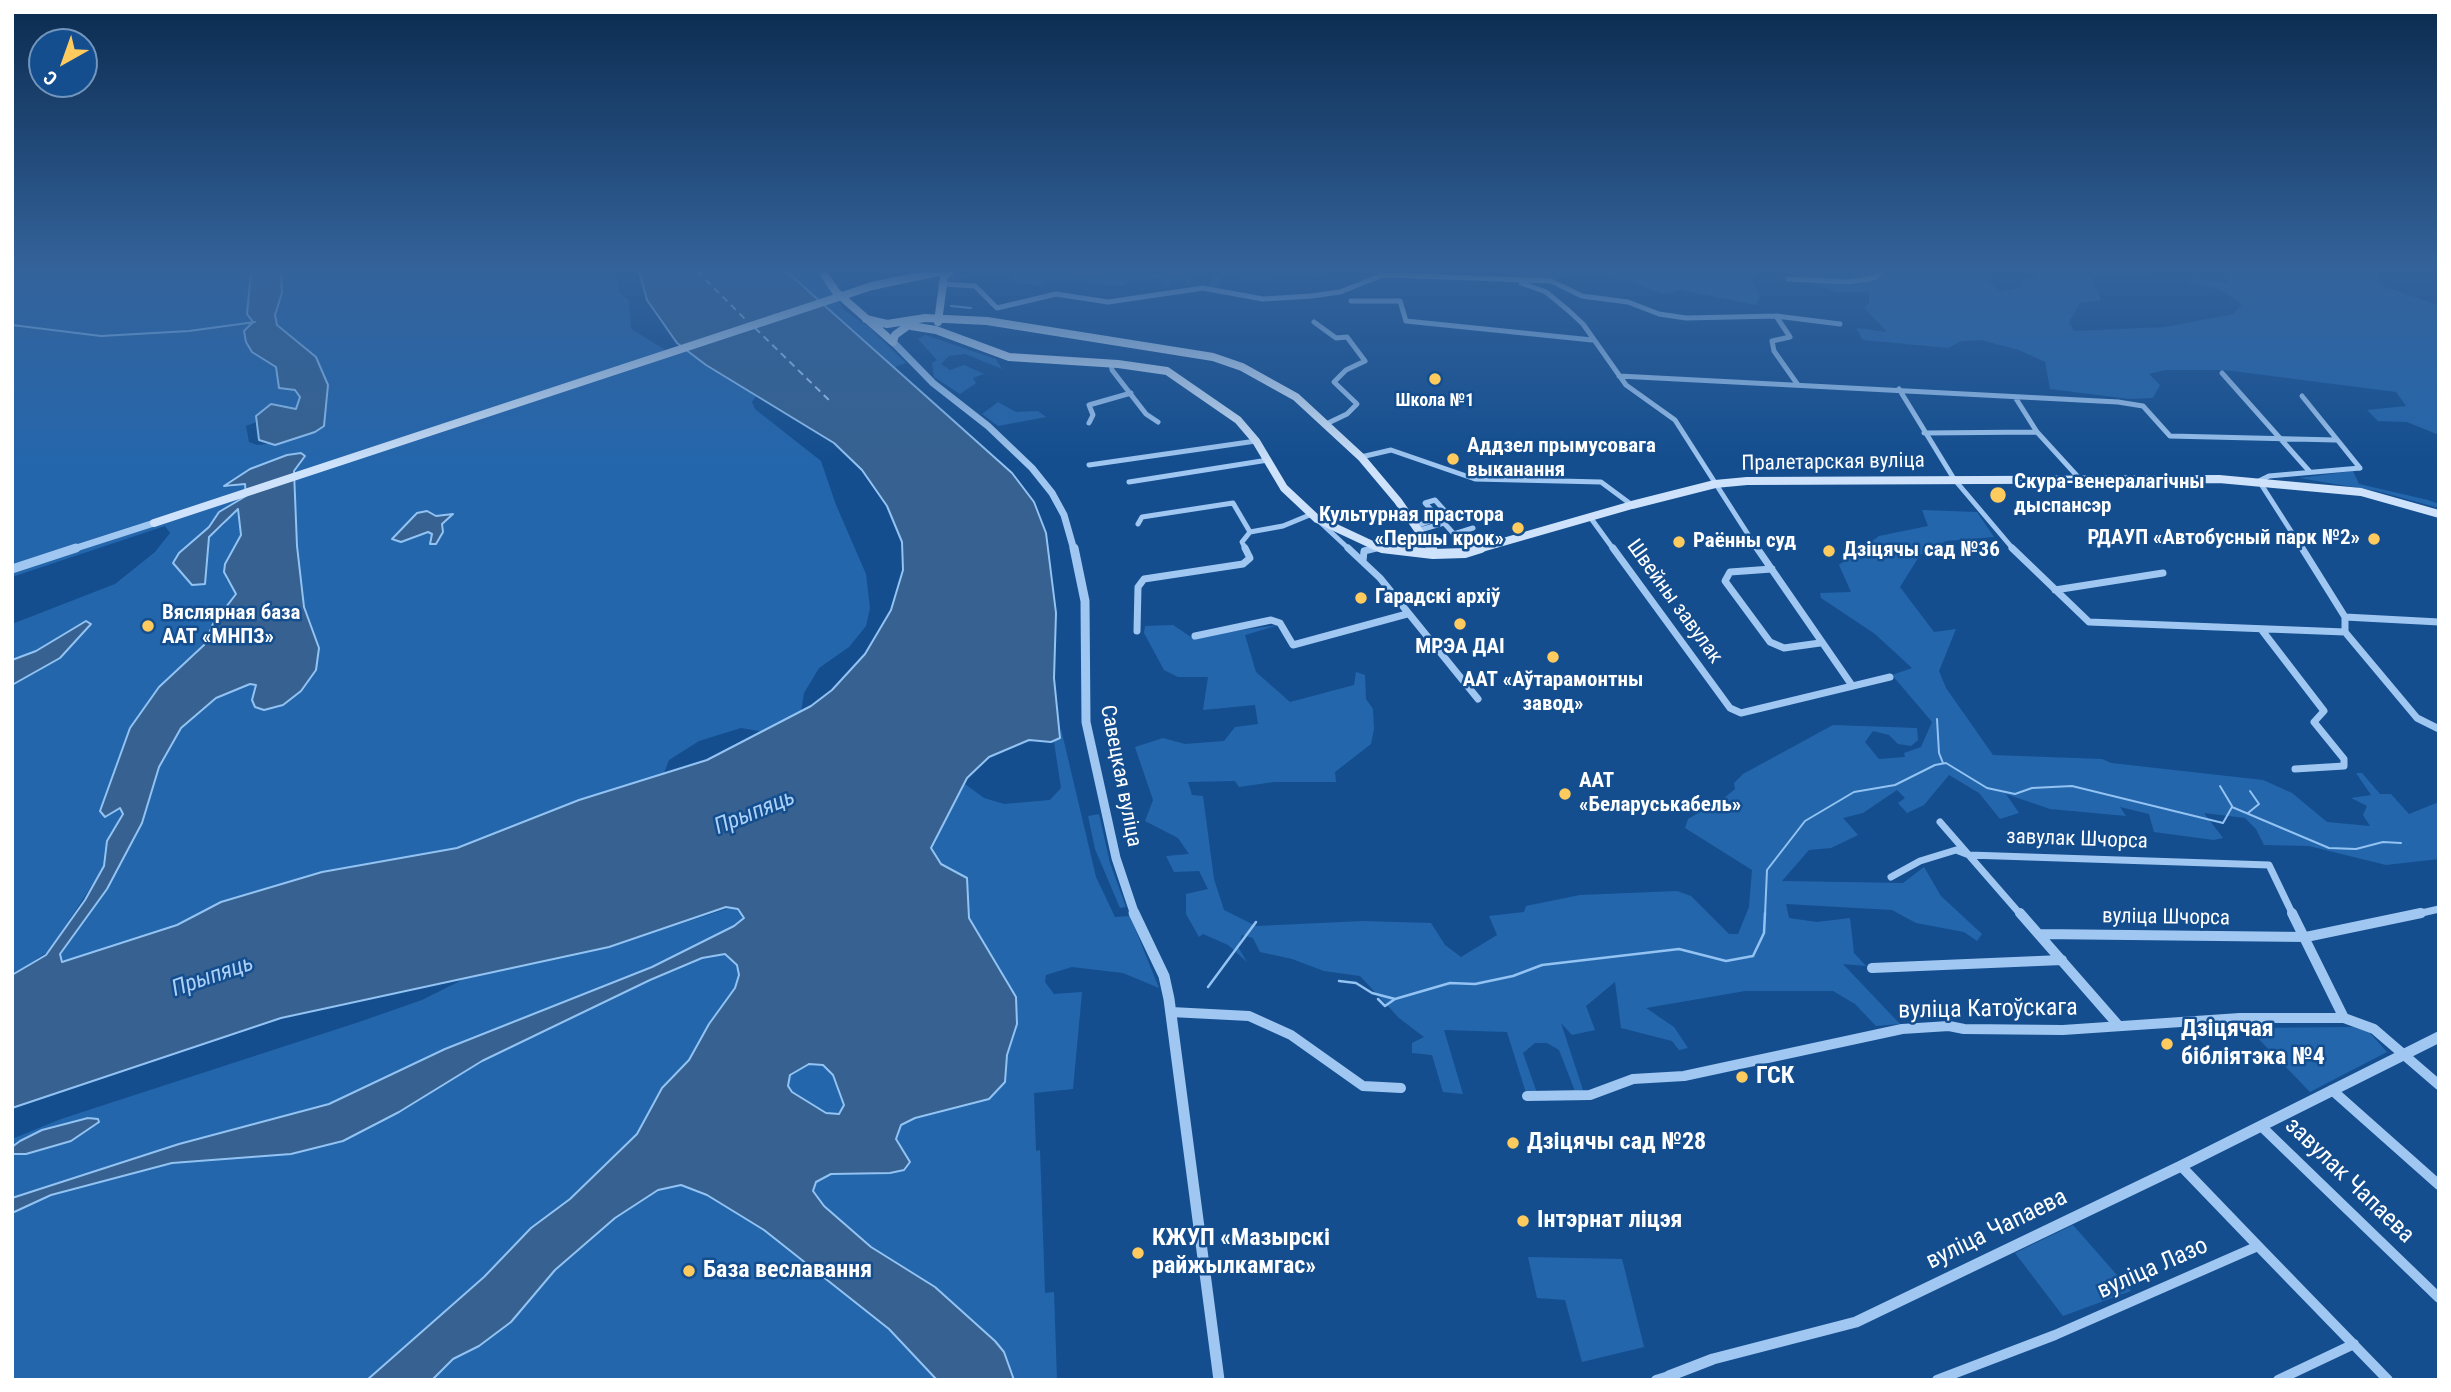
<!DOCTYPE html>
<meta charset="utf-8">
<style>
body{margin:0}
#map{position:relative;width:2451px;height:1392px;overflow:hidden;background:#144e8f;font-family:"Roboto Condensed",sans-serif}
canvas{display:block}
.frame{position:absolute;inset:0;border:14px solid #fff;pointer-events:none}
.north{position:absolute;left:28px;top:28px;width:70px;height:70px;box-sizing:border-box;background:#144e8f;border:2px solid #7295bc;border-radius:50%;rotate:220deg;font-size:19px;font-weight:700;line-height:28px;text-align:center;color:#fff}
.north::after{content:'';display:block;margin:auto;width:24px;height:32px;background:#ffcb5f;clip-path:polygon(50% 0,100% 100%,50% 72%,0 100%)}
</style>
<div id="map">
<canvas width="2451" height="1392"></canvas>
<div class="frame"></div>
<div class="north">С</div>
</div>
<script>
const ctx = document.querySelector('canvas').getContext('2d');
ctx.lineJoin = 'round';
function fill(path, color) { ctx.fillStyle = color; ctx.fill(path, 'evenodd'); }
const shape = rows => new Path2D(rows.map(r => 'M' + r).join(''));
function strokePath(path, color, width, dash) { ctx.strokeStyle = color; ctx.lineWidth = width; ctx.lineCap = dash ? 'butt' : 'round'; ctx.setLineDash(dash || []); ctx.stroke(path); }
function label(font, color, halo, rows, align = 'center') {
  ctx.font = font + ' "Roboto Condensed",sans-serif'; ctx.lineWidth = 5; ctx.setLineDash([]); ctx.textBaseline = 'middle'; ctx.strokeStyle = halo; ctx.fillStyle = color; for (const [text, x, y, turn = 0] of rows) {
    ctx.save(); ctx.translate(x, y); ctx.rotate((+turn || 0) * Math.PI / 180); ctx.textAlign = isNaN(turn) ? turn : align; if (halo) ctx.strokeText(text, 0, 0); ctx.fillText(text, 0, 0); ctx.restore();
  }
}
const green = shape([
 [12,271,251,271,247,314,253,322,244,334,248,346,276,367,278,386,295,390,300,397,296,409,269,405,257,414,256,422,246,426,249,442,257,445,285,442,315,432,324,424,328,393,320,364,277,325,275,315,282,297,281,271,615,271,619,292,629,301,631,329,667,351,294,473,302,462,301,453,287,455,250,469,227,488,242,484,248,489,12,565],
 [786,271,818,271,837,295,821,301],
 [993,271,1116,273,1336,271,1318,278,1292,275,1261,281,1221,276,1219,288,1209,286,1213,276,1203,274,1191,278,1188,285,1184,280,1172,280,1169,286,1166,287,1159,279,1129,281,1123,286,1107,286,1081,280,1043,281,1040,286,1018,283,1002,273,948,280,952,275],
 [1510,271,1758,271,1752,281,1759,295,1757,305,1680,290,1663,294,1628,281,1584,274,1559,279,1513,278],
 [1786,271,1979,271,1999,292,2021,288,2023,281,2043,271,2155,271,2151,277,2091,277,2101,300,2080,303,2069,322,2074,331,2165,327,2233,314,2242,304,2221,290,2188,282,2194,279,2230,283,2222,272,2204,271,2378,271,2377,282,2387,288,2439,305,2439,435,2407,422,2378,421,2367,410,2406,406,2396,392,2225,370,2165,370,2149,374,2160,385,2153,398,2129,399,2050,389,2045,362,2019,350,1981,340,1962,341,1948,348,1863,340,1856,328,1887,332,1864,308,1869,303,1869,292,1835,292],
 [837,299,844,310,870,328,906,363,895,367,824,303],
 [925,335,996,359,1002,369,965,354,949,356,941,364,950,370,964,365,984,374,973,378,976,383,960,394,934,377,932,363,937,360,918,339],
 [684,350,757,395,752,402,755,409,821,461,836,505,866,574,870,608,866,626,849,647,819,668,804,693,801,712,765,732,741,728,699,741,669,760,664,773,579,800,457,848,322,872,221,902,177,925,74,960,60,960,62,950,116,874,142,823,159,767,181,728,217,698,250,684,256,685,276,708,283,705,301,691,316,670,319,648,304,607,298,565,295,479],
 [998,402,1016,412,1038,411,1046,417,998,426,982,414],
 [2353,471,2359,484,2428,500,2439,504,2439,508,2377,491,2299,478],
 [247,495,217,514,209,527,175,559,175,567,183,571,192,585,205,584,209,537,224,525,233,511,239,510,241,535,227,559,226,579,235,588,236,594,213,624,204,645,159,687,130,728,100,811,107,817,120,808,123,811,106,844,107,856,102,870,49,951,12,975,12,624,115,584,155,552,170,533,165,526,12,577,12,573],
 [1922,510,1977,512,1994,537,1946,541,1920,555,1900,587,1934,632,1956,629,1939,671,1946,688,1993,755,2102,759,2111,763,2263,780,2292,793,2327,822,2370,826,2363,815,2367,806,2351,798,2371,795,2356,773,2362,773,2380,794,2391,794,2409,814,2439,802,2439,859,2386,865,2309,846,2264,845,2256,829,2245,818,2204,813,2223,838,2214,840,2154,832,2149,814,2120,807,2126,816,2050,809,2006,794,2019,813,2000,819,1979,793,1949,775,1924,805,1907,813,1898,803,1905,798,1897,790,1863,813,1843,818,1858,835,1831,848,1809,850,1782,881,1903,883,1924,867,1941,896,1982,934,1977,941,1964,932,1916,923,1892,910,1786,904,1789,918,1817,922,1850,918,1854,953,1866,966,1843,964,1900,1024,1876,1026,1855,1004,1833,991,1745,991,1646,1008,1674,1027,1688,1048,1679,1050,1672,1041,1621,1028,1615,982,1586,1006,1595,1030,1572,1035,1561,1023,1583,1090,1575,1091,1559,1050,1547,1043,1535,1043,1523,1053,1537,1093,1526,1093,1507,1032,1444,1030,1463,1094,1443,1092,1432,1055,1412,1053,1412,1043,1424,1037,1399,1018,1360,976,1324,971,1292,959,1260,952,1253,938,1242,935,1238,947,1247,962,1228,945,1203,934,1199,937,1186,914,1186,894,1208,889,1199,871,1174,872,1166,856,1189,854,1178,838,1145,821,1153,800,1135,747,1163,738,1185,744,1224,741,1235,727,1258,724,1255,705,1203,710,1208,677,1178,677,1164,670,1144,633,1145,626,1173,625,1191,637,1279,625,1245,635,1256,672,1290,702,1354,685,1356,672,1365,675,1366,699,1373,709,1374,729,1371,744,1335,772,1336,782,1274,782,1239,787,1235,781,1188,782,1192,795,1203,796,1214,879,1224,910,1256,926,1363,921,1431,923,1445,945,1461,957,1497,935,1489,916,1524,912,1526,906,1580,895,1677,891,1691,896,1729,934,1738,934,1749,907,1752,870,1685,828,1688,819,1724,798,1735,789,1734,783,1743,774,1833,725,1917,728,1918,740,1911,746,1898,744,1889,735,1873,731,1865,742,1879,759,1905,757,1904,753,1921,747,1932,722,1892,675,1912,668,1875,634,1821,598,1820,593,1851,592,1839,565,1879,536,1928,526],
 [1061,729,1096,877,1115,917,1130,916,1159,988,1123,973,1072,967,1046,975,1045,982,1054,994,1082,992,1073,1089,1034,1093,1036,1151,1040,1150,1045,1293,1054,1292,1057,1380,12,1380,12,1139,61,1119,359,1022,422,1000,466,978,609,947,933,842,965,784,984,798,1004,804,1050,800,1061,788,1054,742,1060,738],
 [1099,814,1110,863,1126,907,1120,908,1095,849,1088,816],
 [2353,1027,2369,1032,2387,1052,2310,1092,2248,1028],
 [2073,1225,2131,1291,2063,1316,2015,1253],
 [1528,1257,1622,1259,1644,1347,1582,1362,1565,1300,1537,1298]
]);
const water = shape([
 [251,271,281,271,282,293,275,315,277,325,316,357,328,385,324,426,315,432,275,445,259,440,256,416,271,404,296,409,300,397,295,390,279,388,276,367,252,352,246,342,244,331,253,322,247,314,251,271],
 [639,271,786,271,1012,473,1034,502,1046,533,1056,613,1054,678,1060,738,1051,742,1029,740,989,757,967,778,931,848,941,864,967,878,969,918,1016,997,1017,1024,1007,1055,1005,1082,989,1099,915,1118,901,1125,896,1139,910,1162,904,1170,890,1173,831,1174,816,1182,813,1191,824,1206,871,1247,935,1287,995,1341,1004,1352,1014,1380,937,1380,889,1329,764,1230,707,1195,681,1185,658,1190,615,1218,555,1270,511,1322,479,1346,453,1359,432,1380,367,1380,484,1277,531,1228,570,1199,637,1134,662,1088,689,1060,709,1024,735,988,739,975,737,965,725,954,702,958,650,980,482,1061,399,1112,343,1141,291,1154,172,1163,51,1195,12,1213,12,1198,179,1144,329,1104,445,1049,652,967,734,926,744,918,738,909,726,907,609,947,281,1018,12,1108,12,975,46,955,85,900,104,866,107,841,123,814,120,808,105,817,100,811,130,728,159,687,204,645,213,624,236,594,224,572,225,564,241,535,238,509,209,537,205,584,192,585,173,563,179,553,209,527,219,512,246,496,245,484,224,486,250,469,287,455,301,453,305,456,294,471,297,546,304,607,319,648,316,670,301,691,283,705,264,710,255,707,252,700,256,685,250,684,216,698,181,728,159,767,142,823,107,889,60,954,62,962,177,925,221,902,322,872,457,848,579,800,707,760,811,706,832,690,865,654,891,610,903,570,902,542,887,506,862,470,834,443,706,365,677,343,647,300,639,271],
 [809,1064,823,1065,833,1075,844,1105,839,1114,826,1113,792,1092,788,1086,790,1075,809,1064],
 [427,511,436,516,453,514,442,524,443,532,436,544,430,544,432,534,428,532,401,542,392,539,417,513,427,511],
 [86,621,91,624,60,658,12,685,12,660,36,651,86,621],
 [88,1118,98,1119,99,1122,71,1141,26,1154,12,1154,12,1147,20,1141,42,1130,88,1118]
]);
const streamFar1 = shape([
 [951,306,971,308],
 [12,325,101,336,189,331,255,322],
 [1937,719,1939,753,1943,763],
 [2220,786,2232,806],
 [2248,813,2259,804,2250,791],
 [1765,915,1767,870,1805,821,1854,792,1895,785,1935,765,1946,763,1987,788,2015,794,2032,788,2072,786,2223,823,2232,807,2329,848,2356,849,2383,842,2401,843]
]);
const stream = shape([
 [1339,981,1356,983,1372,993,1395,999,1450,983,1475,984,1513,976,1542,965,1679,949,1726,961,1753,956,1764,933,1765,913],
 [1208,987,1256,922],
 [1378,999,1385,1006,1395,999]
]);
const ferry = shape([
 [697,271,748,322],
 [755,328,832,403]
]);
const minorFar2 = shape([
 [1788,279,1848,282,1874,278,1882,271],
 [1521,283,1546,292,1569,311,1583,324,1626,385,1675,420,1758,550],
 [943,284,975,286,997,308,1056,294,1108,302,1203,288,1263,299,1311,296,1340,292,1380,276,1391,275,1551,281,1582,296,1628,302,1659,314,1686,318,1776,316,1840,324],
 [1351,301,1400,301,1406,321,1592,340],
 [1776,316,1790,337,1772,341,1774,351,1798,385],
 [1314,322,1336,338,1347,337,1365,361,1346,370,1334,382,1357,404,1347,414,1326,424],
 [1111,363,1112,370,1146,414,1158,422],
 [2222,373,2310,472],
 [1619,376,2118,402,2143,406,2170,436,2336,440],
 [1899,389,1954,479,2014,550],
 [2302,396,2360,468],
 [2015,397,2037,432,2079,478],
 [1089,423,1093,415,1089,405,1131,393],
 [1924,433,2037,432],
 [1361,457,1391,450,1475,479,1601,482,1632,505],
 [1089,465,1256,441],
 [1129,482,1268,460],
 [1590,517,1614,550],
 [1439,518,1425,503,1435,500,1452,519],
 [1320,522,1350,550],
 [1138,524,1142,517,1233,503,1250,532,1242,542,1246,550],
 [1416,526,1439,518,1441,521],
 [1420,530,1444,523,1454,534,1473,528],
 [1250,532,1283,526,1312,514],
 [1368,550,1377,548],
 [2303,550,2259,481,2269,476,2360,468]
]);
const minorFar1 = shape([
 [1348,548,1380,578,1478,699],
 [1613,548,1730,708,1741,713,1890,677],
 [1757,548,1851,684],
 [2012,548,2089,622,2345,632,2345,617,2302,548],
 [1363,561,1364,551,1376,548],
 [1772,569,1730,572,1725,581,1770,642,1784,648,1820,643],
 [2055,590,2163,573],
 [2345,617,2439,622],
 [2261,629,2324,711,2314,722,2344,759,2344,766,2295,769],
 [1137,631,1138,587,1144,579,1243,564,1250,558,1245,548],
 [2345,632,2417,718,2439,729],
 [1195,636,1271,620,1280,623,1293,645,1407,614],
 [1940,822,2021,915],
 [1891,877,1920,861,1956,850,1969,855,2269,865,2293,915],
 [2413,915,2439,909]
]);
const minor = shape([
 [2020,913,2118,1025],
 [2292,913,2344,1018],
 [2040,934,2306,937,2421,913],
 [1872,968,2062,960],
 [1171,1012,1249,1016,1291,1035,1363,1086,1401,1088],
 [2332,1090,2439,1185],
 [1527,1096,1590,1095,1633,1079,1684,1076,1902,1029,1949,1026,1964,1029,2063,1030,2240,1018,2344,1018,2374,1029,2439,1085],
 [2261,1126,2439,1298],
 [2181,1166,2258,1246],
 [1656,1380,1669,1376],
 [1937,1380,2055,1335,2258,1246,2388,1380],
 [2278,1380,2354,1344]
]);
const tertiaryFar2 = shape([
 [893,342,933,383,988,426,1032,468,1052,493,1064,515,1074,550],
 [70,550,154,523]
]);
const tertiaryFar1 = shape([
 [1074,548,1085,601,1086,722,1116,858,1135,915],
 [12,569,76,548]
]);
const tertiary = shape([
 [1134,913,1164,976,1169,999,1219,1380],
 [1669,1376,1713,1359,1856,1322,2181,1166,2439,1037]
]);
const secondaryFar1 = shape([
 [822,271,836,292,893,342,895,335,906,327],
 [872,286,943,271],
 [866,319,887,324,925,318,987,321,1213,357,1242,367,1296,397,1361,457,1398,501,1432,550],
 [938,322,944,276,951,271],
 [911,326,936,330,1009,357,1118,364,1167,371,1238,420,1256,441,1284,488,1317,519,1379,548,1398,550],
 [1475,550,1632,505,1715,484,1747,481,2219,479,2361,492,2439,514]
]);
const secondary = shape([
 [1382,548,1433,554,1465,553,1481,548],
 [1432,548,1433,554]
]);
const secondaryBridge = shape([
 [154,523,872,286]
]);
const markers = [
 [1435,379,7,"#ffcb5f"],
 [1453,459,7,"#ffcb5f"],
 [1998,495,9,"#ffcb5f"],
 [1518,528,7,"#ffcb5f"],
 [2374,539,7,"#ffcb5f"],
 [1679,542,7,"#ffcb5f"],
 [1829,551,7,"#ffcb5f"],
 [1361,598,7,"#ffcb5f"],
 [1460,624,7,"#ffcb5f"],
 [148,626,7,"#ffcb5f"],
 [1553,657,7,"#ffcb5f"],
 [1565,794,7,"#ffcb5f"],
 [2167,1044,7,"#ffcb5f"],
 [1742,1077,7,"#ffcb5f"],
 [1513,1143,7,"#ffcb5f"],
 [1523,1221,7,"#ffcb5f"],
 [1138,1253,7,"#ffcb5f"],
 [689,1271,7,"#ffcb5f"]
];
const farPoinames = [
 ["Школа №1",1435,401]
];
const poiNames = [
 ["Аддзел прымусовага",1467,447],
 ["выканання",1467,471],
 ["Скура-венералагічны",2014,483],
 ["дыспансэр",2014,507],
 ["Культурная прастора",1504,516,"right"],
 ["«Першы крок»",1504,540,"right"],
 ["РДАУП «Автобусный парк №2»",2360,539,"right"],
 ["Раённы суд",1693,542],
 ["Дзіцячы сад №36",1843,551],
 ["Гарадскі архіў",1375,598],
 ["Вяслярная база",162,614],
 ["ААТ «МНПЗ»",162,638],
 ["МРЭА ДАІ",1460,648,"center"],
 ["ААТ «Аўтарамонтны",1553,681,"center"],
 ["завод»",1553,705,"center"],
 ["ААТ",1579,782],
 ["«Беларуськабель»",1579,806]
];
const streetNames = [
 ["Пралетарская вуліца",1833,463,-1],
 ["Швейны завулак",1674,602,54],
 ["Савецкая вуліца",1120,776,79],
 ["завулак Шчорса",2077,840,2],
 ["вуліца Шчорса",2166,918,1]
];
const waterNames = [
 ["Прыпяць",755,813,-22],
 ["Прыпяць",213,977,-19]
];
const nearStreetnames = [
 ["вуліца Катоўскага",1988,1010,-1],
 ["завулак Чапаева",2349,1181,44],
 ["вуліца Чапаева",1997,1230,-26],
 ["вуліца Лазо",2153,1269,-24]
];
const nearPoinames = [
 ["Дзіцячая",2181,1030],
 ["бібліятэка №4",2181,1058],
 ["ГСК",1756,1077],
 ["Дзіцячы сад №28",1527,1143],
 ["Інтэрнат ліцэя",1537,1221],
 ["КЖУП «Мазырскі",1152,1239],
 ["райжылкамгас»",1152,1267],
 ["База веславання",703,1271]
];
fill(green, '#2466ac');
fill(water, '#366190');
strokePath(water, '#92c3f3', 2);
strokePath(streamFar1, '#92c3f3', 2);
strokePath(stream, '#92c3f3', 2.5);
strokePath(ferry, '#acd1f8', 2, [7, 5]);
strokePath(minorFar2, '#a0c7f1', 5);
strokePath(minorFar1, '#a0c7f1', 7);
strokePath(minor, '#a0c7f1', 10);
strokePath(tertiaryFar2, '#a0c7f1', 7);
strokePath(tertiaryFar1, '#a0c7f1', 9);
strokePath(tertiary, '#a0c7f1', 11);
strokePath(secondaryFar1, '#cee3fb', 8);
strokePath(secondary, '#cee3fb', 10);
strokePath(secondaryBridge, '#cee3fb', 8);
const sky = ctx.createLinearGradient(0, 0, 0, 466);
sky.addColorStop(0, '#0b2b4f');
sky.addColorStop(0.58, '#34639b');
sky.addColorStop(1, '#34639b00');
ctx.fillStyle = sky;
ctx.fillRect(0, 0, 2451, 466);
for (const [x, y, r, color] of markers) { const dot = new Path2D(); dot.arc(x, y, r, 0, 2 * Math.PI); ctx.fillStyle = color; ctx.fill(dot); strokePath(dot, '#144e8f', 2.5); }
label('bold 18px', '#fff', '#144e8f', farPoinames);
label('bold 21px', '#fff', '#144e8f', poiNames, 'left');
label('21px', '#fff', '#144e8f', streetNames);
label('italic 23px', '#acd1f8', '#144e8f', waterNames);
label('24px', '#fff', '#144e8f', nearStreetnames);
label('bold 24px', '#fff', '#144e8f', nearPoinames, 'left');
</script>
